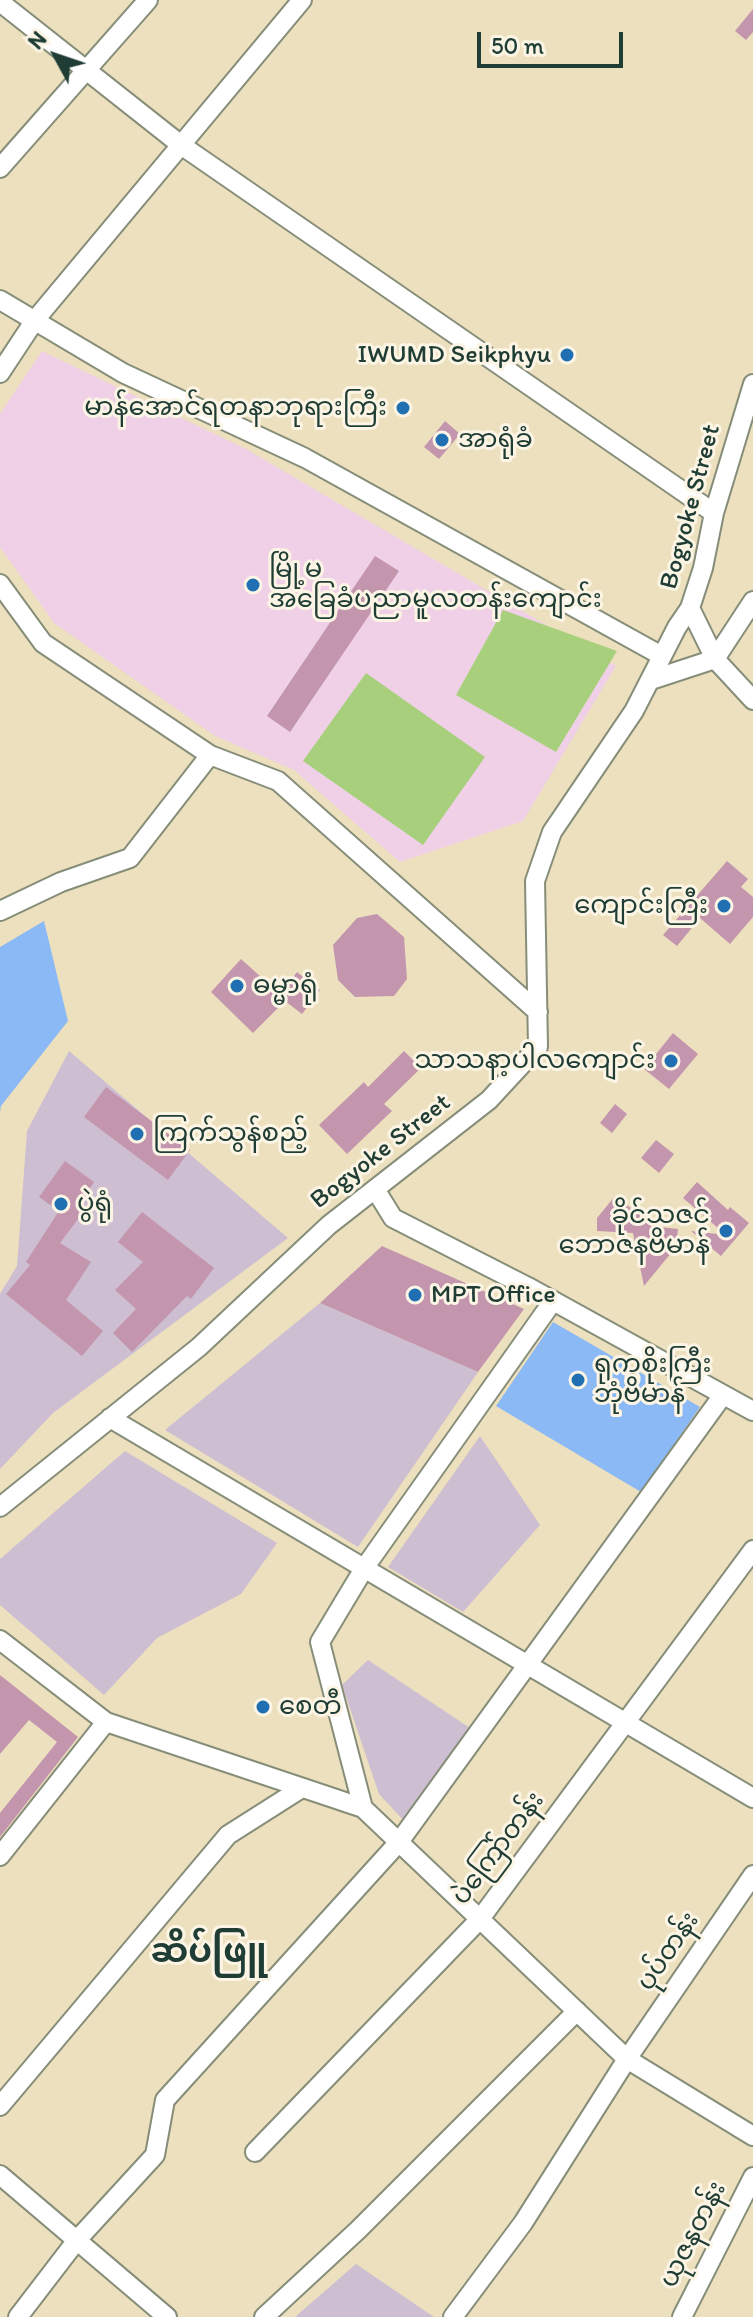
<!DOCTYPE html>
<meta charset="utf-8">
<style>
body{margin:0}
#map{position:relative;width:753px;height:2317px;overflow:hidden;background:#ede0be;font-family:Itim,sans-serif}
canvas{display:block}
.north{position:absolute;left:16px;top:16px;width:80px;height:80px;-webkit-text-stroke:6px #fcf5e5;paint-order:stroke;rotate:310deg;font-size:22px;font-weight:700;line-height:32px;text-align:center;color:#1f3d34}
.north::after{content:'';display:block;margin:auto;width:28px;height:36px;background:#1f3d34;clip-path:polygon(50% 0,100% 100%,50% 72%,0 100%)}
.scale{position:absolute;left:477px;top:32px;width:146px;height:36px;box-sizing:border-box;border:4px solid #1f3d34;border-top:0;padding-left:10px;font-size:24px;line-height:28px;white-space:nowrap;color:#1f3d34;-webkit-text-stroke:6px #fcf5e5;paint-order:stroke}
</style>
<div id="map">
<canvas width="753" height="2317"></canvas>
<div class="north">N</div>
<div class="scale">50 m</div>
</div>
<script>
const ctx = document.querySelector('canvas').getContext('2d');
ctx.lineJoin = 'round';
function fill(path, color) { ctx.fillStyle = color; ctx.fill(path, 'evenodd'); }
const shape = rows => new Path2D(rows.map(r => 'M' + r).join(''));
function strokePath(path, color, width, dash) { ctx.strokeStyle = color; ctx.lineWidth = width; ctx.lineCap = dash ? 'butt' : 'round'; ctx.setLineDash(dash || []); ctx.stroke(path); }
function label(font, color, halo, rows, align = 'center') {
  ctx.font = font + ' Itim,"Noto Sans Myanmar",sans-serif'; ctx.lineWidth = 6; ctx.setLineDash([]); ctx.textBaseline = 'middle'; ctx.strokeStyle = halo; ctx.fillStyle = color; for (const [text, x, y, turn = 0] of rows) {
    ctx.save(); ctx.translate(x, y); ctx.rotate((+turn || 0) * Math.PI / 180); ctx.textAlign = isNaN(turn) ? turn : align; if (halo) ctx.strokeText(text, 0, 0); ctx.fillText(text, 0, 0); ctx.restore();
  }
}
const built = shape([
 [42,351,246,449,616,666,523,821,400,862,294,770,215,736,54,623,0,547,0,414]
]);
const industrial = shape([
 [69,1051,288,1238,53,1413,0,1469,0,1294,17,1266,27,1131],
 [320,1303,478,1372,358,1547,165,1430],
 [480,1436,540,1525,463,1612,388,1567],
 [125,1451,277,1543,241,1594,157,1638,104,1695,0,1605,0,1559],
 [368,1660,470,1728,406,1823,379,1794,342,1685],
 [356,2264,434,2317,295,2317]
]);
const green = shape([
 [503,610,617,651,556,752,456,695],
 [366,673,485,757,423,845,303,761]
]);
const water = shape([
 [44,921,68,1021,1,1106,0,1112,0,947],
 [553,1322,700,1407,641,1492,496,1406]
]);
const building = shape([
 [753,9,753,32,746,40,735,31],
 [445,421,460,434,439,459,424,447],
 [375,556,399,571,290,732,267,716],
 [727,861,748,879,741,887,753,897,753,917,730,944,700,918,677,946,663,935],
 [377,914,404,937,407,979,394,996,355,997,338,980,333,945,357,918],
 [241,959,280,994,297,972,320,990,302,1014,285,1001,253,1033,211,992],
 [673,1033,698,1054,669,1089,644,1069],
 [404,1051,421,1068,384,1104,392,1111,347,1154,319,1125,364,1082,368,1087],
 [106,1087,190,1150,168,1180,84,1117],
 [615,1104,627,1114,612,1133,600,1123],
 [656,1140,674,1154,659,1173,641,1158],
 [65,1161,94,1182,77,1206,84,1211,60,1243,91,1262,66,1300,103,1331,82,1356,6,1294,30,1265,26,1262,59,1211,39,1197],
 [697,1182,728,1210,730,1207,749,1223,721,1256,691,1231,726,1235,683,1198],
 [615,1196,636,1212,649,1214,646,1217,651,1226,678,1229,676,1247,644,1286,633,1233,597,1231,597,1218],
 [142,1212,214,1268,191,1299,187,1296,132,1352,113,1333,136,1309,115,1290,143,1262,118,1242],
 [382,1246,524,1309,478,1372,320,1303],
 [0,1675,78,1737,0,1837,0,1813,57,1742,29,1720,0,1754]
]);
const minor = shape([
 [0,2,181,145,714,513],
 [0,168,148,0],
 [0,300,123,373,305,458,662,656],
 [0,373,35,320,302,0],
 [0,584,43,643,210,755,278,781,538,1012],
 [690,608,715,659,753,700],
 [651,680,715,659,753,601],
 [0,911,61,882,130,858,210,755],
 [375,1189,393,1218,528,1287,753,1411],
 [110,1418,753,1798],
 [0,1507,199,1347,329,1225,489,1100,538,1047,535,881,552,832,634,711,677,627,690,608,703,568,714,513,753,384],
 [0,1640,106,1722,363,1808,627,2059,753,2136],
 [363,1808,320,1642,365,1567,553,1301],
 [0,1856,106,1722],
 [0,2106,228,1835,302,1788],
 [255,2152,480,1919,753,1550],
 [0,2175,167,2317],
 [18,2317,77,2240,155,2155,165,2100,399,1842,723,1395],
 [264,2317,358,2230,577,2011],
 [453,2317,523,2223,627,2059,753,1875],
 [682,2317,753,2177]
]);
const markers = [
 [567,355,8,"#1f6fb2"],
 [403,408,8,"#1f6fb2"],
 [442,440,8,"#1f6fb2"],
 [253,585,8,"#1f6fb2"],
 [724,906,8,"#1f6fb2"],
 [237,986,8,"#1f6fb2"],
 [671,1061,8,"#1f6fb2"],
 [137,1134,8,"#1f6fb2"],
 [61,1204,8,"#1f6fb2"],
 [726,1231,8,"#1f6fb2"],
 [415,1295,8,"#1f6fb2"],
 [578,1380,8,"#1f6fb2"],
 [263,1707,8,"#1f6fb2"]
];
const poiNames = [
 ["IWUMD Seikphyu",551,355,"right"],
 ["မာန်အောင်ရတနာဘုရားကြီး",387,408,"right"],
 ["အာရုံခံ",458,440],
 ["မြို့မ",269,570],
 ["အခြေခံပညာမူလတန်းကျောင်း",269,600],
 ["ကျောင်းကြီး",708,906,"right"],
 ["ဓမ္မာရုံ",253,986],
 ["သာသနာ့ပါလကျောင်း",655,1061,"right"],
 ["ကြက်သွန်စည့်",153,1134],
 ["ပွဲရုံ",77,1204],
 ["ခိုင်သဇင်",710,1216,"right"],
 ["ဘောဇနဗိမာန်",710,1246,"right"],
 ["MPT Office",431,1295],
 ["ရုက္ခစိုးကြီး",594,1365],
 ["ဘုံဗိမာန်",594,1395],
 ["စေတီ",279,1707]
];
const streetNames = [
 ["Bogyoke Street",691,507,-75],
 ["Bogyoke Street",381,1152,-38],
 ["ပဲကြော်တန်း",499,1849,-53],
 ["ပုပ်တန်း",669,1952,-56],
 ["ယုဇနတန်း",694,2235,-63]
];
const districtNames = [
 ["ဆိပ်ဖြူ",209,1953]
];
fill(built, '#efd0e6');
fill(industrial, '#cdbed2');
fill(green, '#a8d07c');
fill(water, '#8ab9f5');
fill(building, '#c396ae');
strokePath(minor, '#868e79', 22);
strokePath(minor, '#fff', 18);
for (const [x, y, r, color] of markers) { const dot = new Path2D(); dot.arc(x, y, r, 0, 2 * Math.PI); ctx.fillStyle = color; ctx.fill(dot); strokePath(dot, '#fcf5e5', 3); }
label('26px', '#1f3d34', '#fcf5e5', poiNames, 'left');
label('26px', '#1f3d34', '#fcf5e5', streetNames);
label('bold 34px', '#1f3d34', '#fcf5e5', districtNames);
</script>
